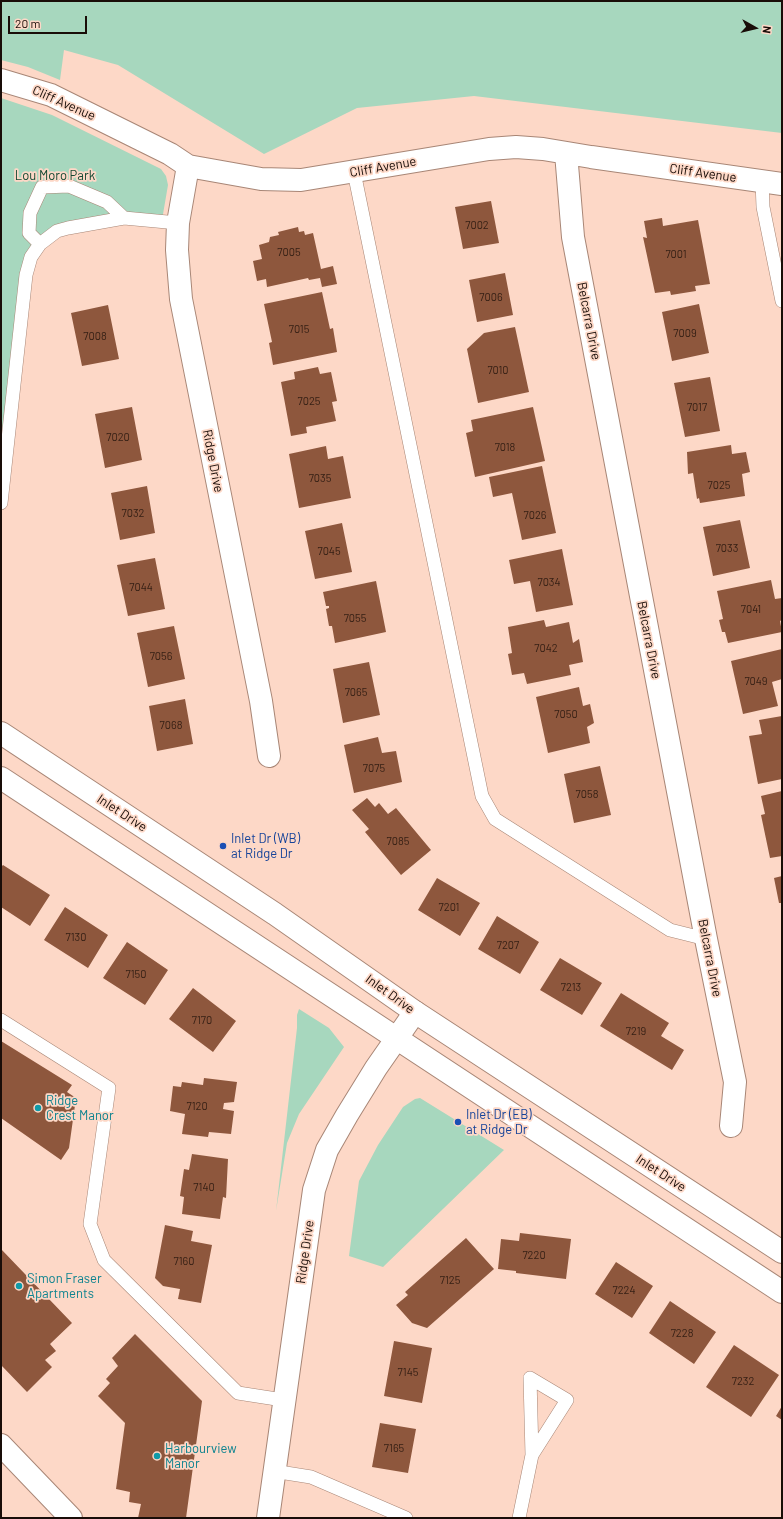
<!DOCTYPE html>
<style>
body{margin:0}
#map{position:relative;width:783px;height:1519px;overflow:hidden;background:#fdd8c7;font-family:Barlow,sans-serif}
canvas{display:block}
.frame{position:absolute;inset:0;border:2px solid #190d08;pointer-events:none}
.north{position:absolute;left:735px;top:8px;width:40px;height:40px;-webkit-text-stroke:3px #fdd8c7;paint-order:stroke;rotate:98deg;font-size:11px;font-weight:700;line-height:16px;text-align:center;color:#190d08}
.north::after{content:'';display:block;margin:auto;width:14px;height:18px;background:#190d08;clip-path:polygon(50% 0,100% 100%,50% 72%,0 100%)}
.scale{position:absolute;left:8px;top:16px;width:79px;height:18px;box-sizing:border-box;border:2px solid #190d08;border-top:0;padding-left:5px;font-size:12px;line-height:14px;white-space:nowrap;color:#190d08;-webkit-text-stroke:3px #fdd8c7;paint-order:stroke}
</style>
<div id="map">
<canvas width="783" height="1519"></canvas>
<div class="frame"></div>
<div class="north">N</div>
<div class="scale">20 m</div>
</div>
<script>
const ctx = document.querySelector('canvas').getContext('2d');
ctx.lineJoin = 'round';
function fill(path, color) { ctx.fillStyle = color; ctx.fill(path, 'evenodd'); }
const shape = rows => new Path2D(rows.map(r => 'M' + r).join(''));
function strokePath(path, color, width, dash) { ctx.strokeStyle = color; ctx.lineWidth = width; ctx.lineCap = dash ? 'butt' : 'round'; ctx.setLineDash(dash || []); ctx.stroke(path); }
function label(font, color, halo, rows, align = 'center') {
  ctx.font = font + ' Barlow,sans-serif'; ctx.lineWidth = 3.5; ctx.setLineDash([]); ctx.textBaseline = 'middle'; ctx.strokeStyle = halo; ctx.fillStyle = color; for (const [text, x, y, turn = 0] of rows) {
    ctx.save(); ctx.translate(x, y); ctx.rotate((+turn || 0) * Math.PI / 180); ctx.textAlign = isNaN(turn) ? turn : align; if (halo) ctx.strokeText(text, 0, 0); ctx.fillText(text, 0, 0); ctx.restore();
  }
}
const green = shape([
 [1,1,782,1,782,133,474,96,357,108,264,154,118,65,64,50,60,80,28,67,1,60],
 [1,98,52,115,161,169,166,176,168,185,162,220,68,228,31,257,1,503],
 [299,1009,329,1028,344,1047,299,1114,287,1143,276,1211,297,1028,297,1015],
 [420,1098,504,1150,383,1267,349,1256,359,1181,378,1145,403,1107,415,1099]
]);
const building = shape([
 [491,201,499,243,463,249,455,207],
 [662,218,663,226,698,220,710,284,695,286,696,291,671,295,670,291,655,293,643,237,647,238,644,221],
 [298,227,299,232,304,231,305,235,313,233,321,269,333,266,337,284,322,287,320,278,309,280,308,278,267,287,266,279,257,281,253,261,262,259,259,245,269,242,270,237,279,235,278,232],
 [505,273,513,315,477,322,469,280],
 [322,292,330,329,333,328,337,352,273,365,269,343,272,342,264,304],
 [699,304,709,353,672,361,662,312],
 [108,305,119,359,82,366,71,313],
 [515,327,529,392,478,403,467,349,484,333],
 [318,367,320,374,331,372,337,401,332,402,336,421,306,427,307,433,291,436,281,382,295,379,294,372],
 [710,377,720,431,685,437,674,383],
 [132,407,142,460,105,468,95,414],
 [533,407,545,461,475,477,466,433,473,431,471,420],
 [731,445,732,454,746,452,750,472,742,474,745,496,700,503,699,498,697,499,693,473,688,474,687,452],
 [326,446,328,459,343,456,351,498,299,508,289,454],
 [542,466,556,533,522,540,512,493,493,497,489,477],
 [147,486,155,533,120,540,111,493],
 [740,520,750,568,713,576,703,527],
 [342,523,352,572,315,579,305,531],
 [562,549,573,605,536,612,530,581,514,584,509,560],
 [155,558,165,609,128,616,117,565],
 [771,580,775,599,782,598,782,620,780,621,782,632,728,643,725,632,722,632,719,620,723,619,717,591],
 [376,581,386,632,335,643,332,626,329,626,326,609,329,608,329,606,326,606,323,592],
 [544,620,546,627,569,622,573,643,579,639,583,662,569,665,571,675,527,684,524,673,512,675,508,654,512,653,508,627],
 [174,626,185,679,148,687,137,633],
 [782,649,782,679,772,682,778,706,743,714,731,661],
 [369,662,380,715,343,723,333,669],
 [579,687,583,706,590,704,594,723,587,727,590,743,548,753,536,697],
 [185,699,193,744,157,751,149,706],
 [782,716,782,779,758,784,749,736,762,734,759,720],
 [378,737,382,753,396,751,402,782,354,793,344,745],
 [600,766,611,815,574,823,564,774],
 [782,791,782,856,770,858,761,815,765,814,761,796],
 [367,798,375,807,379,803,388,814,396,808,431,850,401,875,365,832,369,829,352,810],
 [3,865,50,895,30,926,1,907,1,867],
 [782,876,782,903,779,903,774,878],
 [437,878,480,903,460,936,418,910],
 [65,907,108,935,88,968,44,940],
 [497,916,539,942,520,974,478,949],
 [127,942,168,970,145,1005,103,978],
 [560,958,602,983,582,1015,540,990],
 [193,988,236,1021,213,1052,169,1019],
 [621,993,669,1023,661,1036,684,1050,672,1070,600,1026],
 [1,1041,72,1085,67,1092,76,1098,69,1148,61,1160,1,1118],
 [204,1078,237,1082,234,1102,224,1103,223,1109,234,1111,231,1134,209,1132,208,1137,182,1134,185,1114,170,1111,173,1086,181,1087,182,1082,203,1085],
 [192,1154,228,1159,226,1198,223,1197,220,1219,182,1214,184,1197,180,1196,184,1169,189,1170],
 [165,1225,193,1231,191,1241,212,1245,201,1303,178,1299,180,1289,163,1286,155,1278],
 [520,1233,571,1239,566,1279,516,1273,516,1271,498,1269,501,1239,519,1241],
 [466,1238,494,1269,427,1328,412,1323,396,1305,408,1295,405,1292],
 [1,1249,72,1323,50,1344,56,1351,45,1360,52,1367,27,1392,1,1365],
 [616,1262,653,1286,632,1318,595,1294],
 [670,1301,716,1332,694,1364,649,1333],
 [135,1334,202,1401,186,1518,138,1518,141,1504,129,1502,130,1492,116,1489,125,1423,98,1396,110,1383,106,1379,118,1366,112,1358],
 [394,1341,432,1348,422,1403,384,1396],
 [734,1345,779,1375,751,1417,706,1387],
 [782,1406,782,1420,776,1416],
 [380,1423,416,1429,408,1473,372,1467]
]);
const lane = shape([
 [354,172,482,796,495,819,670,930,706,939],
 [762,181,763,207,782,301],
 [40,244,29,233,30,213,42,187,69,186,107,202,124,218],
 [1,503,26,275,31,257,40,244,57,231,68,228,124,218,178,223],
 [1,1020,109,1088,90,1224,104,1260,238,1393,283,1400],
 [273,1471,311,1477,406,1518],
 [519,1518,532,1455,530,1378,567,1400,532,1455]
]);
const street = shape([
 [1,80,51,95,170,154,188,166,261,179,301,180,489,149,516,147,543,149,591,157,782,184],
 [566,153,573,237,706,939,735,1082,731,1126],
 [188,166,178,223,177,250,181,299,261,701,269,756],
 [1,1445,71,1518]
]);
const secondary = shape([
 [268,1518,314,1190,327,1150,347,1115,376,1068,415,1012]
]);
const primary = shape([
 [1,733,275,914,415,1012,782,1252],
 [1,778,782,1292]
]);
const markers = [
 [223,846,4,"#1a4fb4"],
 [38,1108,4,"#0f9aa8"],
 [458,1122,4,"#1a4fb4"],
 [19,1286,4,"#0f9aa8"],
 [157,1456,4,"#0f9aa8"]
];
const numberNames = [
 ["7002",477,225],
 ["7005",289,252],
 ["7001",676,254],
 ["7006",491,297],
 ["7015",299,329],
 ["7009",685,333],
 ["7008",95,336],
 ["7010",498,370],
 ["7025",309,401],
 ["7017",697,407],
 ["7020",118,437],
 ["7018",505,447],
 ["7035",320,478],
 ["7025",719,485],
 ["7032",133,513],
 ["7026",535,515],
 ["7033",727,548],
 ["7045",329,551],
 ["7034",549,582],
 ["7044",141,587],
 ["7041",751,609],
 ["7055",355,618],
 ["7042",546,648],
 ["7056",161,656],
 ["7049",756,681],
 ["7065",356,692],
 ["7050",566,714],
 ["7068",171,725],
 ["7075",374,768],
 ["7058",587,794],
 ["7085",398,841],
 ["7201",449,907],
 ["7130",76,937],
 ["7207",508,945],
 ["7150",136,974],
 ["7213",571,987],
 ["7170",202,1020],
 ["7219",636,1031],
 ["7120",197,1106],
 ["7140",204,1187],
 ["7220",534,1255],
 ["7160",184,1261],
 ["7125",450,1280],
 ["7224",624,1290],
 ["7228",682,1333],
 ["7145",408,1372],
 ["7232",743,1381],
 ["7165",394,1448]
];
const streetNames = [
 ["Cliff Avenue",64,103,24],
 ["Cliff Avenue",383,167,-10],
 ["Cliff Avenue",703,173,8],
 ["Belcarra Drive",589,321,79],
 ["Ridge Drive",213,461,79],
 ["Belcarra Drive",649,640,79],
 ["Inlet Drive",122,813,33],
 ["Belcarra Drive",710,958,79],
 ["Inlet Drive",390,994,36],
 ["Inlet Drive",661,1173,33],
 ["Ridge Drive",305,1252,-82]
];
const parkNames = [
 ["Lou Moro Park",55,176]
];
const transitNames = [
 ["Inlet Dr (WB)",231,839],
 ["at Ridge Dr",231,854],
 ["Inlet Dr (EB)",466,1115],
 ["at Ridge Dr",466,1130]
];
const cultureNames = [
 ["Ridge",46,1101],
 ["Crest Manor",46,1116],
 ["Simon Fraser",27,1279],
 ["Apartments",27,1294],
 ["Harbourview",165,1449],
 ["Manor",165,1464]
];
fill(green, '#a7d7be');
fill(building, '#8e573d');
strokePath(lane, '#a88676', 14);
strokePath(street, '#a88676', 24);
strokePath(secondary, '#a88676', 24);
strokePath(primary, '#a88676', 24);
strokePath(lane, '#fff', 13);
strokePath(street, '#fff', 22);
strokePath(secondary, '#fff', 22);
strokePath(primary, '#fff', 22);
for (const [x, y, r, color] of markers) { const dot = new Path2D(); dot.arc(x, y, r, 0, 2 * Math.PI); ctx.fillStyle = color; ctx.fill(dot); strokePath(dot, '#fdd8c7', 1.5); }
label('11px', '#362015', null, numberNames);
label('13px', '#190d08', '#fdd8c7', streetNames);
label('13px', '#134832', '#fdd8c7', parkNames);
label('13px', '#164399', '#fdd8c7', transitNames, 'left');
label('13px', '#0d838f', '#fdd8c7', cultureNames, 'left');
</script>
